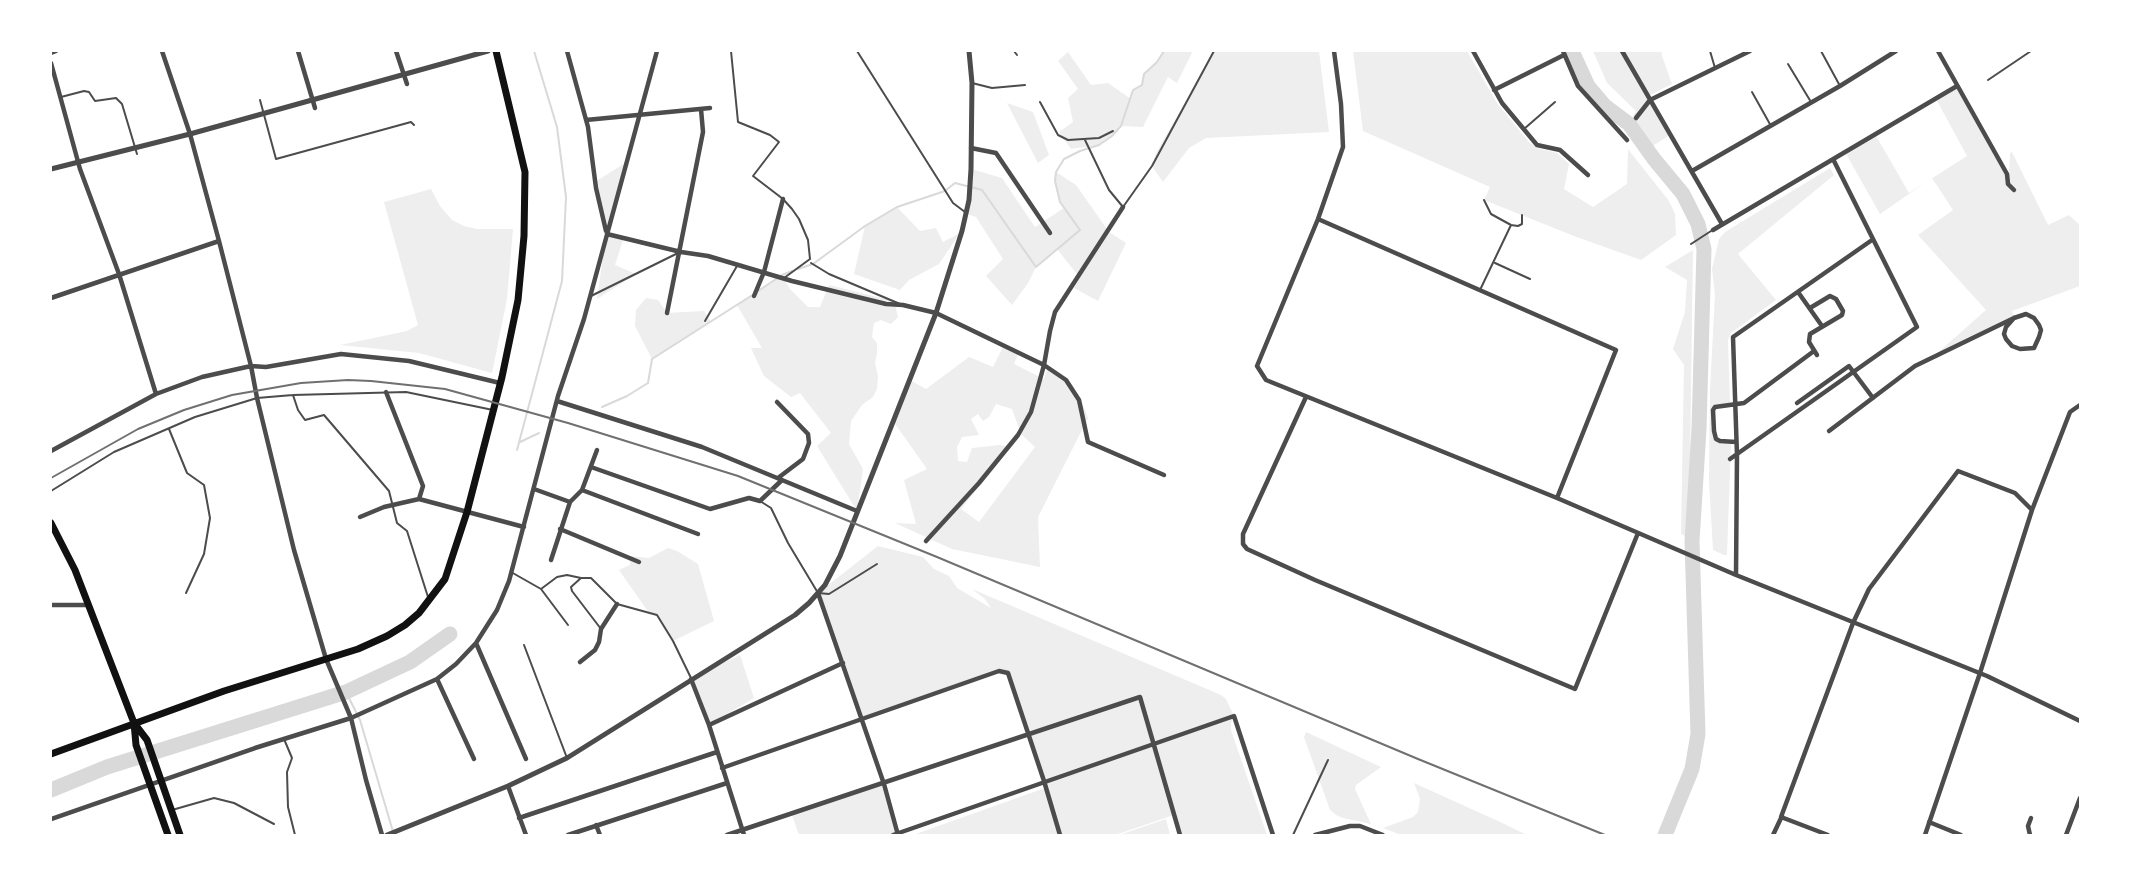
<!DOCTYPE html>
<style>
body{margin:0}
#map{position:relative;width:2131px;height:886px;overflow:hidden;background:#fff;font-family:Figtree,sans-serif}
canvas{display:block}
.frame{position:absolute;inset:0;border:52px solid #fff;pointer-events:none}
</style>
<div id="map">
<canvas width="2131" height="886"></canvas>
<div class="frame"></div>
</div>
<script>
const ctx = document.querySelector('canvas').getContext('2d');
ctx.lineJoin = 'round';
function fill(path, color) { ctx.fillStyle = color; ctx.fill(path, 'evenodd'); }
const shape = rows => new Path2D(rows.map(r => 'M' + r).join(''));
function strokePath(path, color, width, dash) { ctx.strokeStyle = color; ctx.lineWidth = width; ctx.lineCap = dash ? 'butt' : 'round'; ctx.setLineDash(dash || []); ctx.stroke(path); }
const green = shape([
 [1164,51,1190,51,1192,53,1177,83,1168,77,1143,127,1121,126,1112,136,1099,145,1071,149,1059,132,1073,122,1068,98,1078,89,1058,61,1068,52,1091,85,1108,83,1131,99,1133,90,1142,85,1144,74,1157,62],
 [1215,51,1319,51,1329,132,1206,138,1189,148,1163,182,1152,166,1156,153],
 [1353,51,1467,51,1497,103,1529,142,1537,148,1557,153,1569,164,1564,189,1593,207,1627,184,1628,149,1669,201,1675,214,1676,235,1641,260,1574,236,1484,200,1490,187,1363,131],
 [1593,51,1665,51,1661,53,1672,84,1648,96,1670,135,1646,150,1628,130,1629,124,1636,111,1607,83],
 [1957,86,2009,177,2010,153,2012,152,2048,225,2069,215,2080,225,2080,286,2012,311,2014,318,1934,356,1986,310,1918,235,1953,210,1932,178,1880,214,1845,152,1875,134,1909,193,1967,156,1936,99],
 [1007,103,1033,112,1049,155,1038,163],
 [625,163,607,234,624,237,615,265,636,274,597,299,606,236,595,182],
 [1830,168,1834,175,1738,254,1776,300,1731,333,1728,340,1730,405,1719,405,1713,410,1716,439,1731,442,1727,555,1724,555,1713,550,1709,481,1710,389,1715,295,1712,269,1719,239,1725,232],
 [971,169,1002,178,1035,227,1064,208,1060,202,1055,181,1056,172,1076,185,1109,232,1126,243,1098,301,1074,288,1080,278,1057,249,1036,267,1028,283,1012,305,986,276,1003,259,976,217,967,214],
 [431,189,440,206,452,220,464,226,477,229,513,229,507,299,492,373,419,353,340,345,407,331,418,325,384,202],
 [897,207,920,231,936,228,943,242,960,233,939,264,909,280,900,290,854,274,865,226],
 [1693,250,1689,538,1681,534,1684,365,1673,349,1685,312,1687,280,1665,267],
 [782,275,790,289,808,307,820,307,829,285,898,302,896,309,898,317,891,324,881,320,874,323,872,337,877,343,877,353,875,363,878,376,877,389,873,397,862,405,851,421,849,444,863,469,857,511,817,446,831,433,800,393,791,397,764,376,751,348,762,348,737,305],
 [646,298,658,300,667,313,704,311,711,322,652,359,635,326,636,310],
 [1004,345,1019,352,1014,364,1044,379,1048,366,1067,383,1083,405,1088,418,1038,517,1040,567,952,549,895,523,916,524,904,480,927,469,893,421,910,380,926,389,969,357,993,367],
 [996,404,1012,409,1021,434,1035,447,979,522,961,509,1010,447,1000,445,972,448,967,462,958,461,957,447,962,437,979,435,971,419,978,414,983,421,989,417],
 [878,546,923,557,934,569,949,576,957,588,991,608,985,599,972,589,1221,695,1226,699,1234,716,1231,723,1231,730,1267,835,1180,835,1174,815,1115,835,1060,835,1008,673,999,672,863,719,818,593],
 [668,548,677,551,698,564,714,621,673,641,658,616,649,613,619,570,630,565,630,556,649,558],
 [740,655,754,698,709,725,691,679],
 [1306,732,1381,767,1356,785,1355,789,1371,824,1343,818,1336,815,1330,810,1304,737],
 [1414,783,1498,821,1527,835,1401,835,1383,828,1413,817,1418,812,1420,799],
 [884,784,897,834,799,835,792,815],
 [1045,788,1058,835,913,835],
 [1166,819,1170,835,1119,835]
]);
const stream = shape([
 [798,269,813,264,865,226,897,207,945,191,955,183,982,190,1036,267,1080,230,1060,202,1055,181,1056,172,1064,159,1080,151,1099,145,1112,136,1121,126,1133,90,1142,85,1144,74,1157,62,1164,51],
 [758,291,782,275,792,271],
 [602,407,627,396,648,383,652,359,754,294],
 [520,442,539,433],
 [517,450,562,281,566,197,557,127,534,51],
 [346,692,360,720,394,835]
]);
const river = shape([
 [1572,51,1588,86,1605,106,1629,124,1654,159,1683,194,1698,224,1704,249,1699,429,1692,541,1698,734,1692,769,1665,835],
 [51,790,107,767,346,692,410,662,450,634]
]);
const service = shape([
 [731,51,738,122,770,135,779,142,753,176,783,199,792,209,799,219,808,240,810,259,784,278],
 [857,51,953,203,965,212],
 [1014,51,1017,55],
 [1710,51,1715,68],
 [1821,51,1840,86],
 [1788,64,1811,102],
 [1988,80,2031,51],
 [972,83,992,88,1025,85],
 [1752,92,1771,126],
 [61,97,84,91,89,92,95,101,116,98,122,104,137,154],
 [260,100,276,159,411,122,414,125],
 [1040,102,1058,135,1068,140,1099,138,1113,131],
 [1524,129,1555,102],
 [1085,140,1109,190,1123,207,1152,166,1214,51],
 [1484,200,1491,214,1511,225,1518,226,1522,224,1522,215],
 [1691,244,1711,231],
 [811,263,829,274,900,304],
 [1495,263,1530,279],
 [1480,290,1511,225],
 [591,296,678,253],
 [705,321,737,266],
 [293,395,298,410,305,420,324,415,389,491,397,523,407,531,428,597],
 [169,429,187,473,204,485,210,518,204,554,186,593],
 [51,491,114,452,195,417,257,398,293,395,406,392,493,410],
 [760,501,771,508,788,543,818,593,829,594,877,564],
 [511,572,541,589,568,625],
 [541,589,557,577,567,575,581,578],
 [601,629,572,591,571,587,581,578,591,578,617,604,657,615,673,641,691,678],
 [524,645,567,758],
 [284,739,292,758,287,772,288,807,295,835],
 [172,810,214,798,234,803,274,824],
 [1293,835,1328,760]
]);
const minor = shape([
 [162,51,190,134,219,241,251,366,257,398,294,550,326,659,351,718,366,780,382,835],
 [298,51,315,108],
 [396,51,407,84],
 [567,51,588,127,596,188,606,231],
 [1334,51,1341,104,1343,147,1318,219,1257,366,1266,380,1557,498,1736,575,1987,676,2080,721],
 [1473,51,1502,103,1537,145,1560,150,1588,175],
 [1563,51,1578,86,1627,140],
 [1622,51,1722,224],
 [1938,51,2007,174,2008,184,2014,190],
 [51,53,56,51],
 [51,63,80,169,119,274,156,394],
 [1494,90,1564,55],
 [1636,118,1650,100,1750,51],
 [586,120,710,108],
 [971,148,996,153,1050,233],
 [1692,171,1840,86,1896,51],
 [1318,219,1616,350,1557,498],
 [1713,230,1957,86],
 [607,234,681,252,708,256,792,281,886,304,903,305,936,313,1044,365,1066,380,1079,400,1088,442,1164,475],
 [1798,292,1822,326],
 [754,296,764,272,783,199],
 [51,298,219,241],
 [1810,308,1830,296,1836,299,1843,311,1842,315,1810,334,1809,342,1817,355],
 [667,313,703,132,701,109],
 [386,392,423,486,419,499],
 [1306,397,1243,534,1243,544,1247,549,1315,580,1575,689,1638,533],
 [557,401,702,447,857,511],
 [777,402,808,434,809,443,803,459,778,478],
 [1797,403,1849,366,1873,398],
 [1829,431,1915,366,2014,318,2026,314,2034,318,2039,325,2041,330,2039,337,2034,348,2020,349,2012,346,2006,339,2004,334,2006,327,2014,318],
 [1736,442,1720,441,1716,439,1714,431,1713,410,1715,407,1744,403,1814,351],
 [51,451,156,394,202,377,251,366,266,367,341,354,409,361,500,383],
 [1730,459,1917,327,1833,159],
 [591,467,710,509,749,498,760,501,782,480],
 [534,489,570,502],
 [582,490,698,534],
 [360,517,384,507,419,499,524,527],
 [560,529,639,562],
 [926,541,979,483,1018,435,1031,412,1044,365,1050,331,1055,312,1123,207],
 [551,560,570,502,582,490,597,450],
 [1736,575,1737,455,1733,337,1872,240],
 [818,593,884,784,898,835],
 [51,605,88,605],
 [476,643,526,759],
 [580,662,595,650,599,642,601,629,617,604],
 [437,679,474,759],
 [691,679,709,725,744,835],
 [709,725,843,663],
 [722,768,999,671,1008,673,1044,781,1060,835],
 [508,786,526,835],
 [519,818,717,752],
 [51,819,255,748,351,718,437,679,456,664,476,643,497,610,509,581,558,396,584,319,657,51],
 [1929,822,1961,835],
 [596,825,600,835],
 [568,835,727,783],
 [727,835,1140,697,1180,835],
 [893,835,1234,716,1273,835],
 [1315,835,1350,826,1360,826,1383,835],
 [1773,835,1782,816],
 [1828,835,1781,817,1853,623,1869,589,1958,471,2015,493,2032,510],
 [1925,835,1980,673,2032,510,2070,412,2080,405],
 [2030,835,2028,826,2031,818],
 [2066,835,2080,798]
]);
const tertiary = shape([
 [51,169,190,134,488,51],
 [387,835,508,786,567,758,795,615,809,603,825,585,840,556,936,313,962,231,969,200,971,169,972,83,969,51]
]);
const primary = shape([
 [51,523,75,570,134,723,147,740,180,835],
 [134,723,136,745,168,835],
 [51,754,224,691,358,649,387,636,405,625,419,613,445,579,467,512,502,377,518,300,524,236,525,172,496,51]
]);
const rail = shape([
 [51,478,138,429,184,410,232,395,301,383,348,380,371,381,445,389,568,423,738,476,937,557,1418,759,1605,835]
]);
fill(green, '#eee');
strokePath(stream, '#d9d9d9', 2);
strokePath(river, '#d9d9d9', 15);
strokePath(service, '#4c4c4c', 2);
strokePath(minor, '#4c4c4c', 4.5);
strokePath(tertiary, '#4c4c4c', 5);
strokePath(primary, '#111', 7);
strokePath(rail, '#707070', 2);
</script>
